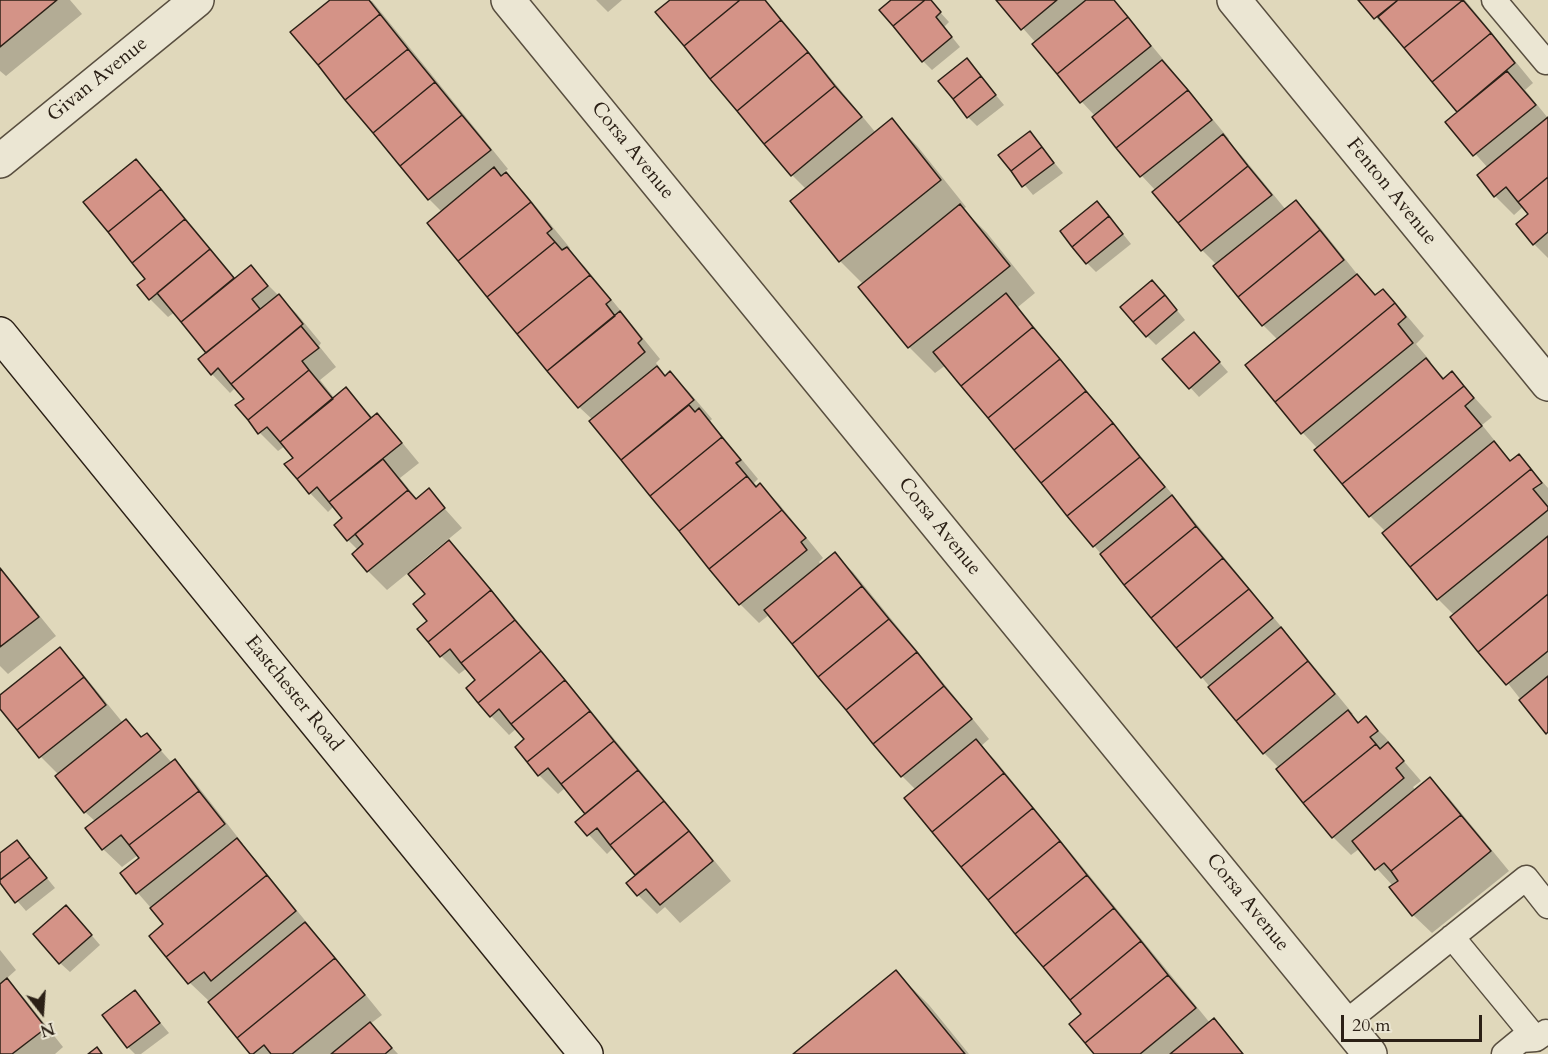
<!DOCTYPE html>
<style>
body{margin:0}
#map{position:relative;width:1548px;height:1054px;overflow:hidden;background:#e0d8bb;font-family:Cardo,serif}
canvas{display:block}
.north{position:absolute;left:12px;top:982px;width:60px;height:60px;-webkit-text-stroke:4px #ebe6d3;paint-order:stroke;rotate:163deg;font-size:16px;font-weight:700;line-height:24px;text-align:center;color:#2b2016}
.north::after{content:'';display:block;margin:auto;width:21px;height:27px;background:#2b2016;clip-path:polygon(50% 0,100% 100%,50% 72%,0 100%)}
.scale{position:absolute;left:1341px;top:1015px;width:141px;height:27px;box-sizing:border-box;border:3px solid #2b2016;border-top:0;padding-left:8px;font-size:18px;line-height:21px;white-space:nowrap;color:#2b2016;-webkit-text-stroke:4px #ebe6d3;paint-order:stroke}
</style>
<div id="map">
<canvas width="1548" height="1054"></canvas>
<div class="north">N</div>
<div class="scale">20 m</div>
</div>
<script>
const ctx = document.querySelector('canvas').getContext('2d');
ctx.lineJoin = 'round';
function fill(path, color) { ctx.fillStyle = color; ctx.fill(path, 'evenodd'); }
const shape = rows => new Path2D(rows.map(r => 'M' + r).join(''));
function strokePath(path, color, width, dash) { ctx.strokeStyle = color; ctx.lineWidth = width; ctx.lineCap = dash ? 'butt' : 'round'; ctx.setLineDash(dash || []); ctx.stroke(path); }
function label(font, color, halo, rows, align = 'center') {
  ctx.font = font + ' Cardo,serif'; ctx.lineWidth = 5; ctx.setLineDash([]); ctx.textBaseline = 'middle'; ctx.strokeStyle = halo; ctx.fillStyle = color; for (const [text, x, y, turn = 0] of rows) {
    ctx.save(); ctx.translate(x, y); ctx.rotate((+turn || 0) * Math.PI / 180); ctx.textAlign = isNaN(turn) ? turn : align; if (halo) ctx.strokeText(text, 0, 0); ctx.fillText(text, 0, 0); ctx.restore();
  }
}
const shadow = shape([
 [0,0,70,0,82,14,6,76,0,71],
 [332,0,372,1,508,169,504,172,524,192,570,248,568,250,585,267,660,359,656,363,663,372,661,373,666,377,670,373,689,392,712,419,710,421,758,479,754,483,758,487,760,485,779,504,823,558,819,562,821,565,834,554,853,572,989,739,981,746,995,760,1210,1023,1214,1020,1244,1054,1096,1054,1083,1014,916,790,902,776,770,614,759,623,740,604,591,422,593,420,579,407,442,212,429,199,292,32],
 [596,0,622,0,608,12],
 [673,0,766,0,876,133,892,120,918,147,966,207,963,209,987,233,1035,293,1018,307,1353,714,1351,715,1360,724,1366,718,1385,737,1396,750,1395,751,1421,781,1413,787,1416,791,1430,779,1449,798,1509,871,1432,933,1413,915,1393,886,1359,849,1351,855,1333,837,1279,768,1264,753,946,365,935,373,909,347,863,284,840,261,806,189,792,175],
 [893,0,929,0,949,22,944,27,960,47,932,70,923,61],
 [998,0,1114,0,1229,139,1227,141,1241,155,1286,210,1296,202,1314,220,1361,279,1377,296,1383,291,1401,309,1424,336,1416,344,1431,362,1429,363,1445,379,1452,373,1492,417,1482,425,1499,446,1497,447,1512,462,1519,456,1548,488,1548,734,1454,615,1438,599,1386,532,1370,516,1316,450,1317,448,1303,433,1247,366,1278,340,1263,325,1215,266,1217,265,1202,250,1154,192,1156,191,1142,176,1094,117,1095,116,1082,102,1035,44,1036,43],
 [1360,0,1465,0,1533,83,1525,90,1548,118,1548,258,1534,244,1530,214,1524,206,1514,215,1495,196,1479,176,1488,168,1447,122,1459,112,1396,36,1394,37],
 [967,60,1004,105,977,126,968,117],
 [1029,133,1063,173,1033,195,1000,155],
 [136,161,154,180,236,279,250,267,297,314,321,343,319,346,336,367,320,380,335,399,346,389,373,418,377,415,395,434,419,463,400,478,417,499,428,490,462,528,417,565,418,567,449,542,468,561,731,881,680,923,665,907,657,914,638,895,628,884,638,876,614,847,607,854,577,822,587,814,565,788,558,794,539,775,517,748,526,740,517,728,509,735,491,716,477,681,467,668,459,674,441,656,429,621,427,594,409,572,387,590,368,571,354,554,358,550,348,540,344,518,334,506,328,512,310,493,295,458,285,446,278,451,260,433,246,399,236,387,230,393,212,374,208,353,175,312,168,317,150,299],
 [1106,213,1131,244,1096,272,1087,263],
 [1161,291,1185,320,1156,345,1147,336],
 [1203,343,1228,372,1199,397,1164,359],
 [0,567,56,636,8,674,0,666],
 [60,649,78,668,123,723,126,721,143,738,147,735,172,763,174,761,193,780,243,844,241,845,255,859,382,1015,370,1024,398,1054,252,1054,209,1001,190,983,151,936,165,924,137,892,141,858,138,855,122,867,103,849,96,822,85,812,59,775,41,757,0,707,0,697],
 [26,852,55,888,26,911,0,881,0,855],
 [75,916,100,945,70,972,60,963],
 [0,950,16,970,6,979,25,999,63,1047,55,1054,0,1054],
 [896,972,929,1005,969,1054,795,1054],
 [135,992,169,1033,141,1054,135,1054,128,1047,104,1015]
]);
const building = shape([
 [0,0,57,0,0,47,0,0],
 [330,0,369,0,380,14,318,65,290,32,330,0],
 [670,0,740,0,684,46,655,12,670,0],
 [740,0,765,0,781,20,710,79,684,46,740,0],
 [891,0,925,0,893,26,879,10,891,0],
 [925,0,931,0,941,12,936,17,952,37,922,62,893,26,925,0],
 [996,0,1057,0,1021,30,996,0],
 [1086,0,1114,0,1128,17,1057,74,1032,44,1086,0],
 [1358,0,1398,0,1374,19,1358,0],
 [1398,0,1463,0,1404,48,1378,17,1398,0],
 [1463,0,1491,33,1432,82,1404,48,1463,0],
 [380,14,408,49,345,100,318,65,380,14],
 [1128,17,1151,46,1080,103,1057,74,1128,17],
 [781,20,808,52,737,111,710,79,781,20],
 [1491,33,1515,63,1457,112,1432,82,1491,33],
 [408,49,435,82,373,133,345,100,408,49],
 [808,52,835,86,764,144,737,111,808,52],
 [967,58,981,76,953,99,938,81,967,58],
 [1162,60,1188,90,1116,148,1092,117,1162,60],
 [1507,71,1536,105,1473,156,1445,122,1507,71],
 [981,76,996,95,967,118,953,99,981,76],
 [435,82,462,115,400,166,373,133,435,82],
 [835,86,862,117,791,176,764,144,835,86],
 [1188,90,1212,120,1140,177,1116,148,1188,90],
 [462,115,491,150,428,200,400,166,462,115],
 [1548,117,1548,177,1518,202,1506,187,1494,197,1477,175,1548,117],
 [892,118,941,180,839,262,790,201,892,118],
 [1030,131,1042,147,1011,171,998,155,1030,131],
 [1223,134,1248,166,1178,223,1152,192,1223,134],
 [1042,147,1054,163,1022,187,1011,171,1042,147],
 [136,159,161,189,108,232,83,202,136,159],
 [1248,166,1272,195,1201,251,1178,223,1248,166],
 [494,167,501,176,506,172,531,202,458,261,427,223,494,167],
 [1548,177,1548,232,1533,245,1516,224,1528,214,1518,202,1548,177],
 [161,189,185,219,132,263,108,232,161,189],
 [1296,200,1320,230,1238,297,1213,266,1296,200],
 [1097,201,1109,216,1072,247,1060,231,1097,201],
 [531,202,552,229,547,233,555,242,487,297,458,261,531,202],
 [960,204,1010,266,908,348,858,287,960,204],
 [1109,216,1123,234,1086,264,1072,247,1109,216],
 [185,219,210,249,149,300,137,285,145,279,132,263,185,219],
 [1320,230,1344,260,1262,326,1238,297,1320,230],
 [555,242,562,250,567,247,590,275,517,334,487,297,555,242],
 [210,249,234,278,181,322,157,293,210,249],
 [251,265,268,286,252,299,260,309,206,353,181,322,251,265],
 [1357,274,1375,295,1383,289,1395,303,1275,402,1245,365,1357,274],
 [590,275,611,300,606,304,615,316,547,371,517,334,590,275],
 [1152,280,1165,295,1133,322,1120,307,1152,280],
 [1006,293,1033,327,961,386,933,352,1006,293],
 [279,294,303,324,231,384,218,368,211,375,198,359,279,294],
 [1165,295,1177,310,1146,337,1133,322,1165,295],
 [1395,303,1406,317,1398,324,1413,343,1301,434,1275,402,1395,303],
 [620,311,642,339,638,343,645,352,578,408,547,371,620,311],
 [301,326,319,348,302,361,309,370,248,420,235,405,244,399,231,384,301,326],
 [1033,327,1060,359,988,418,961,386,1033,327],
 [1194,332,1220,362,1189,389,1162,359,1194,332],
 [1426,358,1443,379,1452,371,1464,386,1342,484,1314,450,1426,358],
 [1060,359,1086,391,1014,450,988,418,1060,359],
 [657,366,665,376,670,371,694,400,621,460,589,421,657,366],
 [309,370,333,399,280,442,267,427,258,434,248,420,309,370],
 [1464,386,1474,398,1465,406,1482,426,1369,517,1342,484,1464,386],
 [346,387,371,418,297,479,284,464,293,458,280,442,346,387],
 [1086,391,1113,423,1041,483,1014,450,1086,391],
 [689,405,695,412,699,408,722,437,650,496,621,460,689,405],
 [377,413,402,443,329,502,317,487,309,494,297,479,377,413],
 [1113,423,1140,457,1067,516,1041,483,1113,423],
 [722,437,741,460,736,463,747,476,679,531,650,496,722,437],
 [1494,441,1510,461,1519,454,1531,469,1410,567,1382,533,1494,441],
 [1140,457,1165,487,1093,547,1067,516,1140,457],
 [383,459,408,490,347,541,334,525,342,518,329,502,383,459],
 [1531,469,1542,483,1533,489,1548,507,1548,510,1437,600,1410,567,1531,469],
 [747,476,756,487,760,483,782,510,709,569,679,531,747,476],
 [429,488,445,508,367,572,352,554,363,544,355,534,408,490,416,499,429,488],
 [1172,495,1196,526,1124,585,1100,554,1172,495],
 [782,510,806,538,801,542,807,550,739,605,709,569,782,510],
 [1196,526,1223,558,1151,618,1124,585,1196,526],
 [1548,536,1548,594,1478,652,1450,617,1548,536],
 [449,540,491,590,428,642,417,629,427,621,413,604,425,594,408,574,449,540],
 [835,552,862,586,792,644,764,610,835,552],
 [1223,558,1249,589,1176,648,1151,618,1223,558],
 [0,568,39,617,0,647,0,568],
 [862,586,889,619,818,677,792,644,862,586],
 [1249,589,1273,618,1201,678,1176,648,1249,589],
 [491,590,515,620,461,663,450,649,440,657,428,642,491,590],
 [1548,594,1548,651,1506,685,1478,652,1548,594],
 [889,619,917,652,846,710,818,677,889,619],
 [515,620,541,651,478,703,466,688,475,680,461,663,515,620],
 [1281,627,1308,661,1236,721,1208,687,1281,627],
 [60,647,84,677,17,730,0,709,0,695,60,647],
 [541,651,565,680,511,724,499,709,490,717,478,703,541,651],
 [917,652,944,686,873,744,846,710,917,652],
 [1308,661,1335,694,1263,754,1236,721,1308,661],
 [1548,676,1548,732,1546,734,1519,700,1548,676],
 [84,677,106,705,39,758,17,730,84,677],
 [565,680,590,711,527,762,515,747,524,739,511,724,565,680],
 [944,686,972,719,901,777,873,744,944,686],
 [1348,710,1358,723,1366,716,1378,731,1370,737,1376,744,1303,803,1276,769,1348,710],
 [590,711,614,741,561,784,548,768,538,776,527,762,590,711],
 [126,719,141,737,147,733,161,750,84,813,55,776,126,719],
 [976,739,1004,773,932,832,904,798,976,739],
 [614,741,638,770,585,814,561,784,614,741],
 [1388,742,1404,761,1396,768,1404,778,1332,838,1303,803,1376,744,1380,749,1388,742],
 [175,759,199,791,129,845,121,835,102,850,85,828,175,759],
 [638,770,664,801,610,845,597,828,587,836,575,822,638,770],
 [1004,773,1033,808,961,867,932,832,1004,773],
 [1430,777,1461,815,1391,871,1384,863,1375,870,1352,841,1430,777],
 [199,791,225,824,136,894,120,873,139,858,129,845,199,791],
 [664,801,689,831,635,875,610,845,664,801],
 [1033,808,1060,841,988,900,961,867,1033,808],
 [1461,815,1491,851,1412,916,1389,887,1398,881,1391,871,1461,815],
 [689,831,713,861,660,905,646,889,637,896,626,883,689,831],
 [237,838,267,875,166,957,149,936,163,924,150,908,237,838],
 [17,840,30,857,0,880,0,853,17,840],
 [1060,841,1087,875,1015,934,988,900,1060,841],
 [30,857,47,878,15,903,0,883,0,880,30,857],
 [267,875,296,911,211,981,204,972,188,984,166,957,267,875],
 [1087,875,1114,908,1043,967,1015,934,1087,875],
 [66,905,92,935,59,964,33,934,66,905],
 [1114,908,1141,941,1070,1000,1043,967,1114,908],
 [305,922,335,958,237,1038,208,1002,305,922],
 [1141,941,1168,975,1085,1043,1069,1024,1081,1014,1070,1000,1141,941],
 [335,958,365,995,292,1054,271,1054,264,1045,253,1054,250,1054,237,1038,335,958],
 [896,970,965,1054,793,1054,896,970],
 [1168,975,1196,1008,1140,1054,1094,1054,1085,1043,1168,975],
 [7,978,46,1028,12,1054,0,1054,0,984,7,978],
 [135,990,160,1023,127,1048,102,1015,135,990],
 [1214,1018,1243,1054,1170,1054,1214,1018],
 [370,1022,392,1048,385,1054,331,1054,370,1022],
 [97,1047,102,1054,88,1054,97,1047]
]);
const lane = shape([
 [1494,0,1546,62],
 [1452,937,1536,1039],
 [1345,1023,1526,878,1548,906],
 [1504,1054,1521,1040,1536,1039,1546,1032]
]);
const street = shape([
 [508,0,1370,1054],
 [1234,0,1548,384],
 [0,161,197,0]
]);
const secondary = shape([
 [0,334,586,1054]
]);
const streetNames = [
 ["Givan Avenue",98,80,-39],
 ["Corsa Avenue",632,151,51],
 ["Fenton Avenue",1391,192,51],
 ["Corsa Avenue",939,527,51],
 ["Eastchester Road",293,694,51],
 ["Corsa Avenue",1247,903,51]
];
fill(shadow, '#0003');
fill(building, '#d49387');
strokePath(building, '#2b2016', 1.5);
strokePath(lane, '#584e3f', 27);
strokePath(street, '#584e3f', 36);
strokePath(secondary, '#2b2016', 36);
strokePath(lane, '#ebe6d3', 24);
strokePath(street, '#ebe6d3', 33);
strokePath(secondary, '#ebe6d3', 33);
label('20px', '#2b2016', '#ebe6d3', streetNames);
</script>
